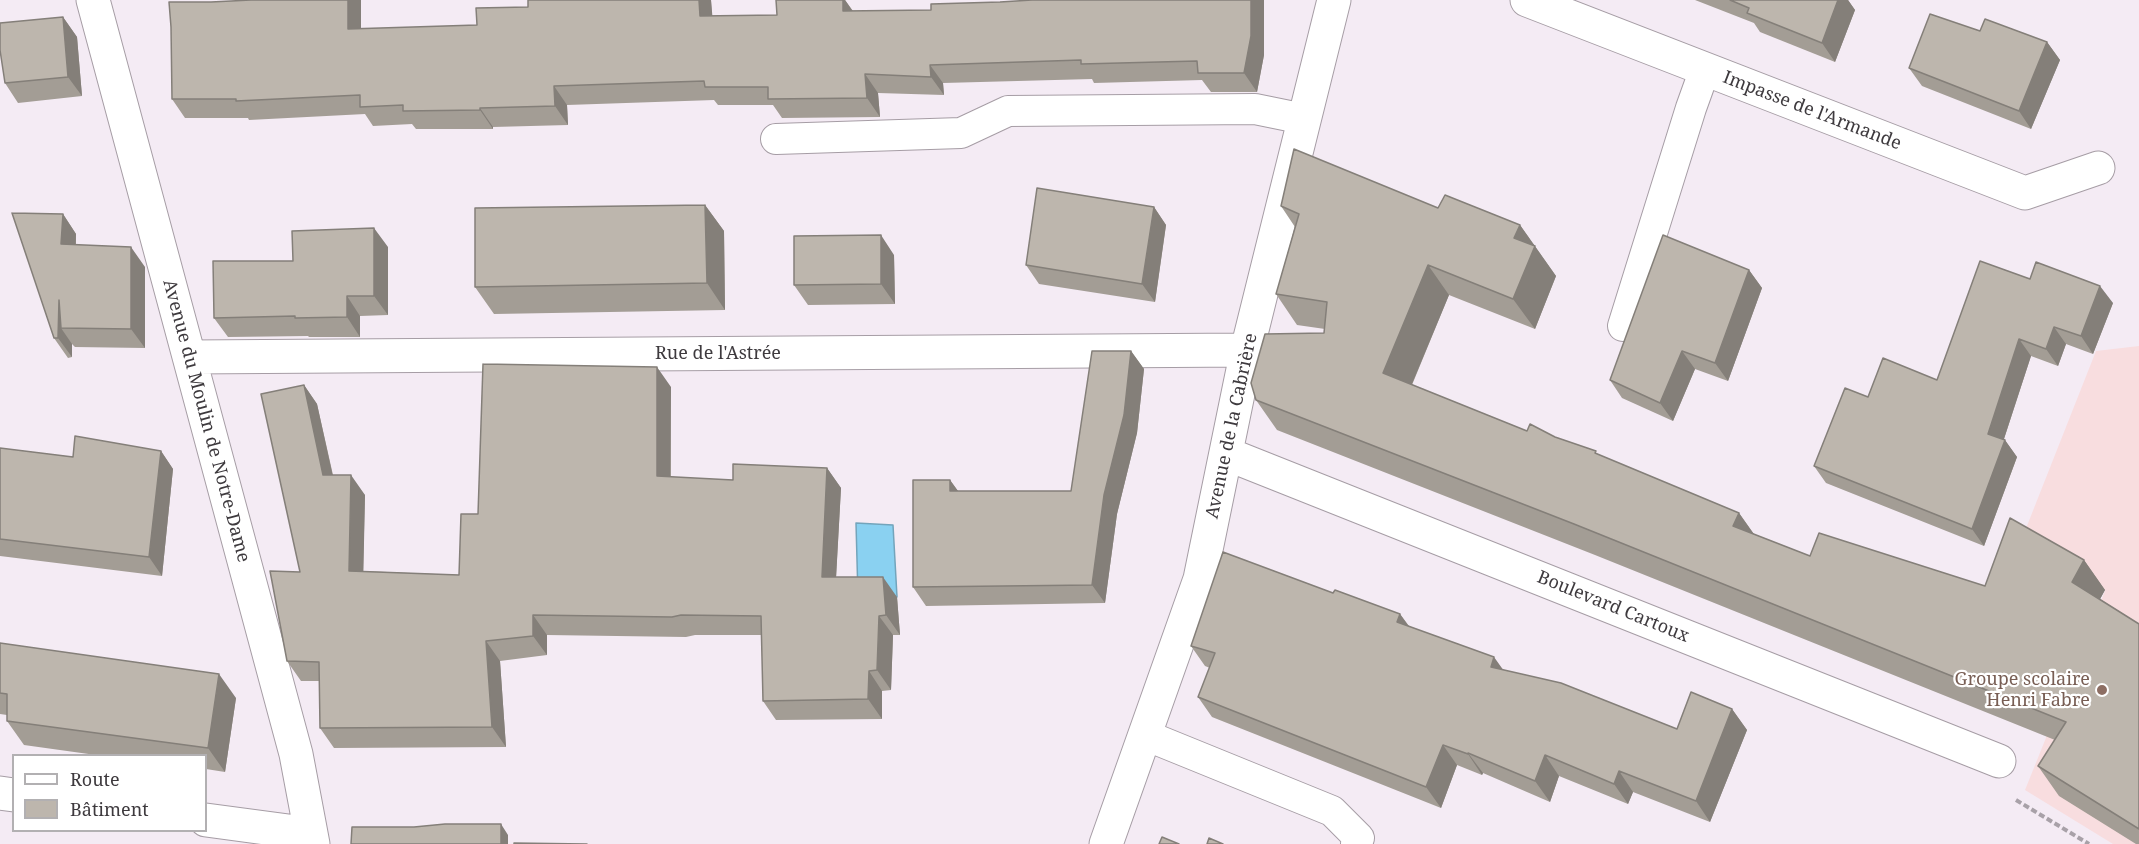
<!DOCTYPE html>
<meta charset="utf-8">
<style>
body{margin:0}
#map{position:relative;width:2139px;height:844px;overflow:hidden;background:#f4ebf4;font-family:"Noto Serif",serif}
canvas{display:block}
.legend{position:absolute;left:12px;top:754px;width:195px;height:78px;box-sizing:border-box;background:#fff;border:2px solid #b2b0b2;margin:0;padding:8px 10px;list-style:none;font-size:18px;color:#3e3a3e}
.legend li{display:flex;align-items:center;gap:12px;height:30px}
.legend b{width:30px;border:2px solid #b2b0b2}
</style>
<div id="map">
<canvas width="2139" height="844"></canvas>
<ul class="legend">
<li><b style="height:8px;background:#fff"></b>Route</li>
<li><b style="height:16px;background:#bdb6ad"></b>Bâtiment</li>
</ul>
</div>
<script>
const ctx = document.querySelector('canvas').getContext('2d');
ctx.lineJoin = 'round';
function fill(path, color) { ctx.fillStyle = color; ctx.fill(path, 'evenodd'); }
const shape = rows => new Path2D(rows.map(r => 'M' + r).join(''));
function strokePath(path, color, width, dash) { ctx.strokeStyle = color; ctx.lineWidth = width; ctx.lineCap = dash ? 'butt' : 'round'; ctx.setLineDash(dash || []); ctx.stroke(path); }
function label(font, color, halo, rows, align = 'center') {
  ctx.font = font + ' "Noto Serif",serif'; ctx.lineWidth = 4.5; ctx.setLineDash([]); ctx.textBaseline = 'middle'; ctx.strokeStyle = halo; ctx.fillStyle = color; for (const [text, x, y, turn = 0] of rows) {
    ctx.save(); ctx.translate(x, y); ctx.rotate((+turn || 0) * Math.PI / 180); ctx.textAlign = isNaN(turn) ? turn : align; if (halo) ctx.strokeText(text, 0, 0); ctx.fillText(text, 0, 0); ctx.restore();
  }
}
const education = shape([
 [2139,346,2139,844,2113,844,2025,790,2105,591,2021,541,2096,351]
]);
const water = shape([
 [856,523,893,525,897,597,858,597,856,523]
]);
const path = shape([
 [2016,800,2089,844]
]);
const service = shape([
 [776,139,961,133,1008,111,1255,109,1304,119],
 [1623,326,1691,108,1705,69],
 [1145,735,1332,811,1359,838,1356,844]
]);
const minor = shape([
 [93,0,296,754,313,844],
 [1527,0,2025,193,2098,168],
 [189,357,1247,350],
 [1227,454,1999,761],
 [0,793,14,795],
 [206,820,311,834],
 [1106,844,1200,579,1247,350,1334,0]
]);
const wall = shape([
 [528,0,711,0,712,16,777,15,776,0,845,0,853,11,1264,55,1257,92,1211,92,1202,80,1094,83,1092,79,943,83,944,95,878,93,880,117,782,118,773,105,718,105,714,100,567,105,568,125,493,127,493,129,416,129,412,124,373,126,365,114,249,120,248,118,185,118,172,99,211,2,361,29,477,25,528,7],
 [1695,0,1848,0,1855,10,1835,62,1760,32,1754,23],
 [63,17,77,37,82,96,18,103,5,83],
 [2047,42,2060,60,2031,129,1922,86,1909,68],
 [705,205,724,231,725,310,494,314,475,287],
 [1281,206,1438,208,1520,225,1556,276,1535,329,1449,295,1412,385,1527,431,1555,437,1739,513,1754,534,1810,556,1985,586,2084,560,2105,590,2100,599,2139,624,2139,844,2136,844,2059,796,2038,766,2055,740,1595,555,1277,430,1256,400,1324,333,1325,329,1297,325,1276,294,1295,227],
 [1154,207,1166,225,1155,302,1039,284,1026,265],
 [63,214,76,234,76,245,145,267,145,348,75,347,72,344,72,357,68,358,54,338],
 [388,247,388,315,360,316,360,337,309,337,308,336,228,337,214,318,293,261],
 [894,255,895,304,808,305,794,285],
 [1749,270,1762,288,1728,381,1695,369,1673,421,1622,398,1610,380],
 [2030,279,2113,303,2093,354,2066,344,2058,366,2031,356,2004,439,2017,457,1984,546,1826,483,1814,466,1868,397,1937,380],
 [1131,351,1144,369,1137,433,1117,514,1105,603,926,606,913,587,950,480,958,491,1071,491],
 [304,385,317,404,333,475,365,495,363,571,459,575,478,514,671,387,671,477,733,480,827,468,841,488,836,577,897,597,900,635,893,635,891,690,882,691,882,719,776,720,763,701,762,635,695,635,686,637,547,635,547,655,500,661,506,747,334,748,320,728,320,681,301,681,287,661,300,572],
 [0,448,73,457,161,451,173,469,162,576,0,556],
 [1333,593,1400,614,1409,626,1504,670,1677,729,1732,709,1747,730,1710,822,1633,792,1628,804,1559,776,1550,802,1483,773,1482,775,1457,765,1441,808,1212,717,1198,697,1210,668,1205,666,1191,646],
 [0,643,236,698,225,772,206,769,206,756,103,756,24,745,7,721,7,715,0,714]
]);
const shadedWall = shape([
 [348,0,361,0,361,48,348,29],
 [699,0,711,0,714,35,700,16],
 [843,0,845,0,856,16,843,11],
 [1251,0,1264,0,1264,55,1257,92,1244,73],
 [1838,0,1848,0,1855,10,1835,62,1822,43],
 [63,17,77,37,82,96,68,77],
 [2047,42,2060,60,2031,129,2019,111],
 [930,65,943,83,944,95,931,77],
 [865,74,878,93,880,117,867,98],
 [554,86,567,105,568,125,555,106],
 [480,108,493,127,493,129,480,110],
 [705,205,724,231,725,310,707,283],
 [1154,207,1166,225,1155,302,1142,284],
 [63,214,76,234,75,264,61,244],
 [1520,225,1556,276,1535,329,1513,299,1514,238],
 [374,228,388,247,388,315,374,296],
 [881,235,894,255,895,304,881,284],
 [131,247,145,267,145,348,131,329],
 [1428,265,1449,295,1404,403,1383,373],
 [1749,270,1762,288,1728,381,1715,363],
 [2100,286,2113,303,2093,354,2081,336],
 [347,296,360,316,360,337,347,317],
 [59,300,61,328,72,344,72,357,58,338],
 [2054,327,2066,344,2058,366,2046,349],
 [2019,339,2031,356,2000,451,1988,434],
 [1131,351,1144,369,1137,433,1117,514,1105,603,1092,585,1104,495],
 [1682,351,1695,369,1673,421,1660,403],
 [657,367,671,387,670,496,657,476],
 [304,385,317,404,337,495,323,475],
 [2005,440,2017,457,1984,546,1972,529],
 [161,451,173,469,162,576,149,557],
 [827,468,841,488,835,597,822,577],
 [351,475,365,495,363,590,349,571],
 [950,480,963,498,950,491],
 [1739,513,1760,543,1733,526],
 [2084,560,2105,590,2093,612,2072,582],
 [883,577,897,597,900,635,886,615],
 [1400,614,1415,635,1397,622],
 [533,615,547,635,547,655,533,636],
 [879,616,893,635,891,690,877,670],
 [486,641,500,661,506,747,492,727],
 [1494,657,1509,678,1491,667],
 [869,671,882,691,882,719,868,699],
 [219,674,236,698,225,772,208,748],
 [1732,709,1747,730,1710,822,1696,801],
 [1443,745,1457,765,1441,808,1426,787],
 [1468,753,1483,773,1482,775,1468,754],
 [1545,755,1559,776,1550,802,1535,781],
 [1619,771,1633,792,1628,804,1614,784],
 [501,824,508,835,508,844,501,844]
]);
const building = shape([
 [251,0,348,0,348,29,477,25,476,8,528,7,528,0,699,0,700,16,777,15,776,0,843,0,843,11,931,10,931,4,1000,2,1032,0,1251,0,1251,36,1244,73,1198,73,1197,61,1081,64,1081,60,930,65,931,77,865,74,867,98,768,99,768,87,705,87,704,81,554,86,555,106,480,108,480,110,403,111,403,105,360,107,360,95,236,101,236,99,172,99,171,27,169,2,211,2,251,0],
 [1730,0,1838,0,1822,43,1747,13,1749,8,1730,0],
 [1930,14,1980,31,1985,19,2047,42,2019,111,1909,68,1930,14],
 [63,17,68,77,5,83,0,50,0,23,63,17],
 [1294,149,1438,208,1445,195,1520,225,1514,238,1535,246,1513,299,1428,265,1383,373,1527,431,1530,424,1555,437,1596,451,1595,453,1739,513,1733,526,1810,556,1819,533,1985,586,2010,518,2084,560,2072,582,2139,624,2139,829,2038,766,2066,722,1574,524,1256,400,1251,383,1265,334,1324,333,1327,302,1276,294,1299,214,1281,206,1294,149],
 [1037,188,1154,207,1142,284,1026,265,1037,188],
 [705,205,707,283,475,287,475,208,705,205],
 [12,213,63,214,61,244,131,247,131,329,61,328,59,300,58,338,54,338,12,213],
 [374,228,374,296,347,296,347,317,295,318,295,316,214,318,213,261,293,261,292,231,374,228],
 [881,235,881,284,794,285,794,236,881,235],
 [1663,235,1749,270,1715,363,1682,351,1660,403,1610,380,1663,235],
 [1980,261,2030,279,2036,262,2100,286,2081,336,2054,327,2046,349,2019,339,1988,434,2005,440,1972,529,1814,466,1845,388,1868,397,1883,358,1937,380,1980,261],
 [1092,351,1131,351,1124,415,1104,495,1092,585,913,587,913,480,950,480,950,491,1071,491,1092,351],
 [483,364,657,367,657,476,733,480,733,464,827,468,822,577,883,577,886,615,879,616,877,670,869,671,868,699,763,701,761,616,681,615,672,617,533,615,533,636,486,641,492,727,320,728,319,662,287,661,270,571,300,572,261,394,304,385,323,475,351,475,349,571,459,575,461,514,478,514,483,364],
 [75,436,161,451,149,557,0,539,0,448,73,457,75,436],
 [1223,552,1333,593,1335,590,1400,614,1397,622,1494,657,1491,667,1561,683,1677,729,1691,692,1732,709,1696,801,1619,771,1614,784,1545,755,1535,781,1468,753,1468,754,1443,745,1426,787,1198,697,1215,653,1191,646,1223,552],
 [0,643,219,674,208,748,7,721,7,694,0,693,0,643],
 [445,824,501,824,501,844,351,844,352,827,414,827,445,824],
 [1162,837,1179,844,1159,844,1162,837],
 [1209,838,1223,844,1207,844,1209,838],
 [514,843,587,844,514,844,514,843]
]);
const markers = [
 [2102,690,6,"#8d6e63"]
];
const streetNames = [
 ["Impasse de l'Armande",1812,111,21],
 ["Rue de l'Astrée",718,354],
 ["Avenue du Moulin de Notre-Dame",206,421,75],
 ["Avenue de la Cabrière",1232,426,-78],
 ["Boulevard Cartoux",1613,607,22]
];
const educationNames = [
 ["Groupe scolaire",2090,680],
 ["Henri Fabre",2090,701]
];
fill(education, '#f8dddf');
fill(water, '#8ad1f1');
strokePath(water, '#73a4bb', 1.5);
strokePath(service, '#a69da5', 32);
strokePath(minor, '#a69da5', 35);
strokePath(path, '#a8a1a8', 4, [6, 3]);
strokePath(service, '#fff', 30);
strokePath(minor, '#fff', 33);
fill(wall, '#a39d95');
fill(shadedWall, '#847f79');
fill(building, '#bdb6ad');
strokePath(building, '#847f79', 1.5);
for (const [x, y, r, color] of markers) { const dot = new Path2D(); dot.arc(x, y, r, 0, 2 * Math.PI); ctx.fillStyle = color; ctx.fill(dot); strokePath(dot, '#fff', 2); }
label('18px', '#3e3a3e', '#fff', streetNames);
label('18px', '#785e54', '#fff', educationNames, 'right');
</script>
